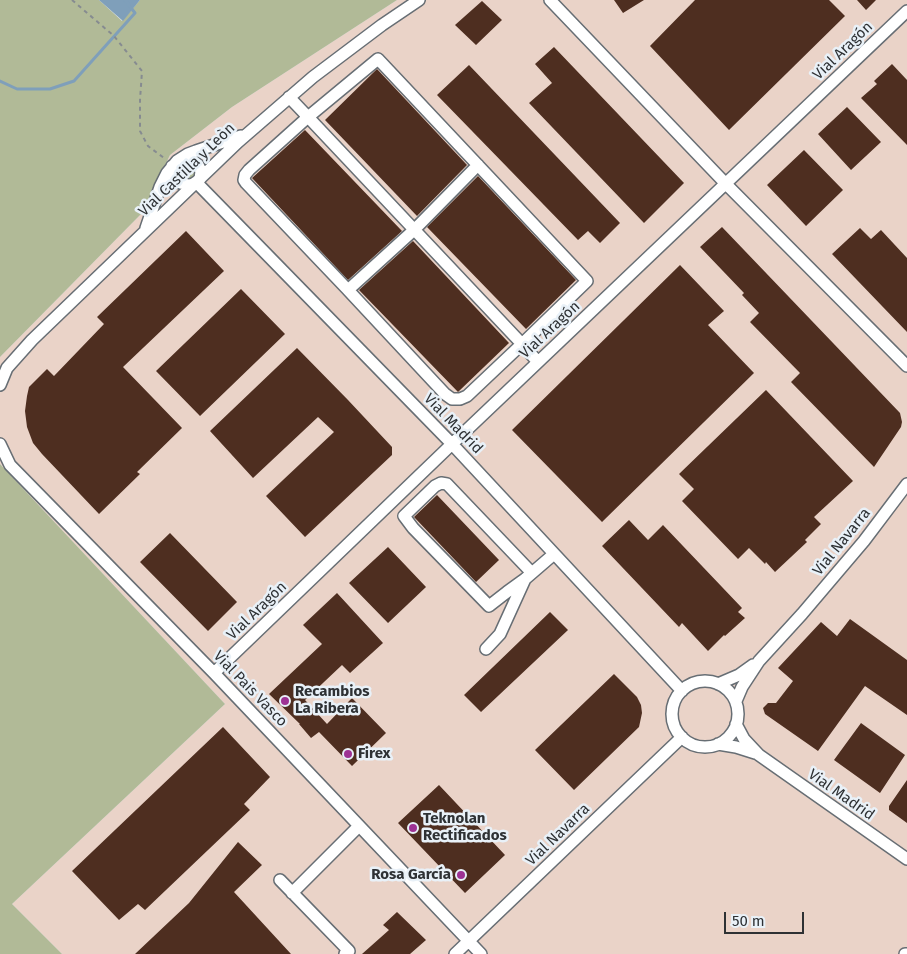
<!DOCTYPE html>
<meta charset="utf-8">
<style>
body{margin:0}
#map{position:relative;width:907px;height:954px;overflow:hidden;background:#dce4ea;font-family:"Fira Sans",sans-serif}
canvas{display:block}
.scale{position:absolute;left:724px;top:912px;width:80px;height:22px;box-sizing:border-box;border:2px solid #2e3134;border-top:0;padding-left:6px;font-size:15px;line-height:18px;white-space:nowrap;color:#2e3134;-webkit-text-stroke:4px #e9f1f8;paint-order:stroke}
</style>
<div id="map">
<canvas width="907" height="954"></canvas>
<div class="scale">50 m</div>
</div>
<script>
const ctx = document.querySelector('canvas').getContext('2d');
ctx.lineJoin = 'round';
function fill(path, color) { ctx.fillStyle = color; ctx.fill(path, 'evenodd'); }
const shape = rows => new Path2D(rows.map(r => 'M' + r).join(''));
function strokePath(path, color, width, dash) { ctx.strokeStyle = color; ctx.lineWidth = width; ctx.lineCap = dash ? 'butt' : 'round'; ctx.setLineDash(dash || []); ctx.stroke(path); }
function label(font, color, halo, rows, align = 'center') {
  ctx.font = font + ' "Fira Sans",sans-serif'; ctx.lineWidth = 5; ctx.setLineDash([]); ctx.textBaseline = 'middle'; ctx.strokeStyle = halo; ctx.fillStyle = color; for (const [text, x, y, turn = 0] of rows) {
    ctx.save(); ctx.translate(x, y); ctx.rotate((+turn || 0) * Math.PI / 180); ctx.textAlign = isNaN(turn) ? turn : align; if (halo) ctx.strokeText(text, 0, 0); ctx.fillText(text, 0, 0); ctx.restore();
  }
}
const industrial = shape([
 [397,0,907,0,907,954,62,954,12,904,225,704,0,464,0,357,142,213,170,155,232,107]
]);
const green = shape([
 [0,0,99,0,122,21,140,0,397,0,232,107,170,155,142,213,0,357],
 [185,164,191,166,195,171,195,177,191,181,178,178,178,169,182,165],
 [0,464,225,704,12,904,62,954,0,954]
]);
const water = shape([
 [99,0,140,0,123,21]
]);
const stream = shape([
 [0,81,17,89,50,89,74,81,135,13,125,0]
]);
const building = shape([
 [614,0,644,0,623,13],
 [695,0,829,0,845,16,729,130,650,46],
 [857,0,876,0,866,10],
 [482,1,502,20,476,45,455,25],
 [554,47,684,183,644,223,529,103,552,83,535,64],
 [892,64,907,80,907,145,861,98,877,84,874,81],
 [469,65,620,223,600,243,588,231,578,240,437,95],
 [377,69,467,165,417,216,325,120],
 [847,107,881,142,851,170,818,134],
 [305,130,402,231,348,280,252,178],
 [804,150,843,190,806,226,767,185],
 [478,176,576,280,526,329,427,227],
 [722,227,900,413,902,422,901,427,874,467,791,382,800,373,750,322,759,313,742,295,744,293,700,247],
 [860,228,871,239,881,230,907,258,907,332,832,254],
 [186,231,224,271,123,367,182,428,137,472,140,474,99,514,42,454,33,443,27,427,25,411,27,396,29,387,47,369,54,376,104,324,97,317],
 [413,241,509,343,458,392,359,290],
 [680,265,724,311,708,325,754,373,602,522,512,430],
 [241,289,285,334,200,416,156,371],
 [297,348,348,400,392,447,392,455,305,537,266,496,334,432,318,417,253,478,210,431],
 [766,390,853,481,814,517,821,524,805,540,807,542,775,572,766,562,765,564,749,548,738,559,682,501,694,489,679,474],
 [437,495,499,560,476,582,414,517],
 [629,520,648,540,663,525,742,608,738,612,745,618,725,636,724,635,708,651,682,623,679,627,602,546],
 [170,533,237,602,208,631,140,562],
 [388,547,426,587,388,623,349,583],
 [337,593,383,643,350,673,342,665,305,700,327,724,352,698,386,733,352,766,319,732,311,738,299,724,300,724,269,694,322,644,303,625],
 [550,612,568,630,481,712,464,695],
 [850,619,907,660,907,715,865,686,818,751,765,714,763,708,768,703,776,703,793,681,778,668,821,622,837,636],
 [614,674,637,697,641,705,642,713,639,727,574,790,535,750],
 [861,723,905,755,880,793,834,760],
 [223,727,270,777,244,804,250,810,145,910,138,904,119,920,72,871],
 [907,780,907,823,889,810,889,806],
 [439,785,505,855,465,893,398,823],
 [238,842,262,865,234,892,291,954,135,954,189,903],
 [397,912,426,940,410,954,362,954,389,930,383,925]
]);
const path = shape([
 [72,0,114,36,142,71,140,100,140,131,148,146,164,158]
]);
const minor = shape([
 [550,0,726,184,907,366],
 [289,97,308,117,249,170,245,175,244,180,246,183,348,290,414,230,478,165],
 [182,158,188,157,198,165,201,171,200,179],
 [172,166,173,175,180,183,189,185,193,184,196,182,452,444,682,691],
 [146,228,160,187,167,173,177,161,188,154,196,151,241,136],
 [348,290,445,394,452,399,460,399,467,396,522,344,587,281,378,59,308,117,522,344,538,362],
 [0,385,7,368,32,340,238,142,313,77,382,25,419,0],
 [0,444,10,465,214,673,481,954],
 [525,579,507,592,489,606,413,528,404,516,435,486,441,483,447,484,532,573],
 [486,649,500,634,525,579,554,554],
 [214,673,452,444,907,11],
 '672 714a33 33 0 1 1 66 0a33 33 0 1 1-66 0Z',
 [718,684,739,675,753,665],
 [736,701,742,687,759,661,802,614,864,541,907,484],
 [736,724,744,739,759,755,907,859],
 [718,744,736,747,755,753],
 [280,880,349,951,345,954],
 [292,893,359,826],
 [455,954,682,737],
 [905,954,907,954]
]);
const markers = [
 [285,701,5,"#9d3294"],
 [348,754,5,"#9d3294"],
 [413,828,5,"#9d3294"],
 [461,875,5,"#9d3294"]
];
const streetNames = [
 ["Vial Aragón",843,51,-44],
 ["Vial Castilla y Leòn",187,170,-44],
 ["Vial Aragón",550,330,-43],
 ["Vial Madrid",453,424,46],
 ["Vial Navarra",842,542,-51],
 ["Vial Aragón",257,611,-44],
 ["Vial Pais Vasco",250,689,46],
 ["Vial Madrid",841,795,35],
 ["Vial Navarra",558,835,-44]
];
const poiNames = [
 ["Recambios",295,692],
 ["La Ribera",295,709],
 ["Firex",358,754],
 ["Teknolan",423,819],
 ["Rectificados",423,836],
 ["Rosa García",451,875,"right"]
];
fill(industrial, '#ead3c8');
fill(green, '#b1ba97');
fill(water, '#7f9fba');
strokePath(stream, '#7f9fba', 3);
fill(building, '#4e2e20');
strokePath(minor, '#676e74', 14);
strokePath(path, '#868b90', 2, [4, 4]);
strokePath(minor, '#fff', 11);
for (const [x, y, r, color] of markers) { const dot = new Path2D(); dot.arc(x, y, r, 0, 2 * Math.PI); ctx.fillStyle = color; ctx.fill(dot); strokePath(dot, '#e9f1f8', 2); }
label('15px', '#2e3134', '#e9f1f8', streetNames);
label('bold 15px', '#2e3134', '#e9f1f8', poiNames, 'left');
</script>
